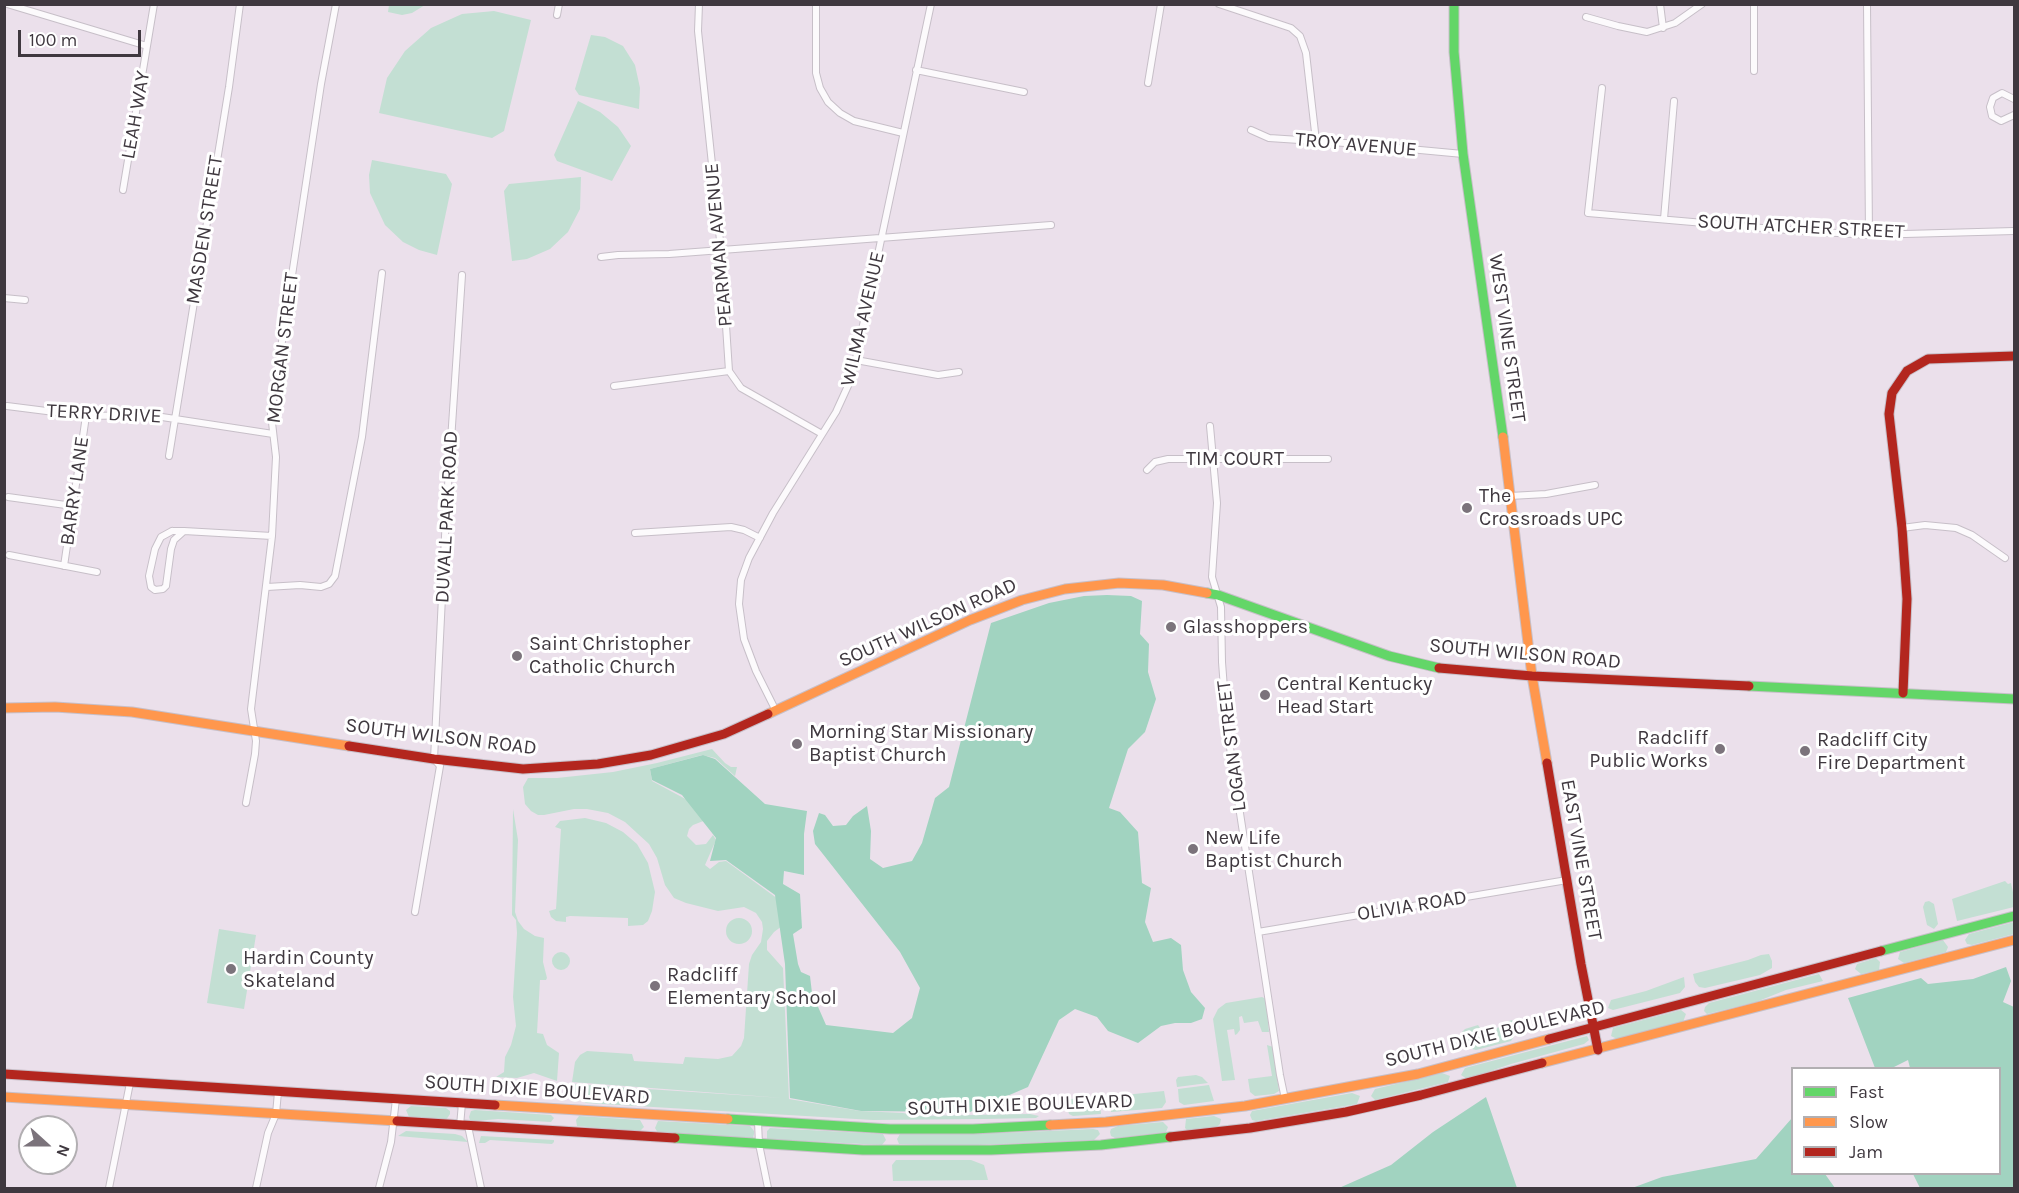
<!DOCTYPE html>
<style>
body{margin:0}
#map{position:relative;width:2019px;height:1193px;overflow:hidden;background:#ebe0eb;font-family:Karla,sans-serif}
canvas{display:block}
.frame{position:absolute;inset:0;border:6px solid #3f383f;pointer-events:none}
.legend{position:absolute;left:1791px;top:1067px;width:210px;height:108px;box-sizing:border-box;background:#fff;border:2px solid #b2afb2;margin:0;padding:8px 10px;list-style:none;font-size:18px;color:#3f383f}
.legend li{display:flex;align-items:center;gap:12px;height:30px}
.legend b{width:30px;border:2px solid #b2afb2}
.north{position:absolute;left:18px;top:1115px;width:60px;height:60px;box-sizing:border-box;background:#fff;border:2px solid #b2afb2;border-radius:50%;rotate:111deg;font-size:16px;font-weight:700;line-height:24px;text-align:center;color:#3f383f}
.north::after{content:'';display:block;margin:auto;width:21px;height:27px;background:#7b737b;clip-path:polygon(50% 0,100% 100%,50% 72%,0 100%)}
.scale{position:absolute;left:18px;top:30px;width:123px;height:27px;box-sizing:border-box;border:3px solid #3f383f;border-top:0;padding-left:8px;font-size:18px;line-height:21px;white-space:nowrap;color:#3f383f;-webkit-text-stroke:4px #fff;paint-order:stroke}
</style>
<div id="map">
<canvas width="2019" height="1193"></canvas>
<div class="frame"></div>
<ul class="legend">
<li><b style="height:8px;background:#63d668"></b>Fast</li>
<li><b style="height:8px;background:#ff974d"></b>Slow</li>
<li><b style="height:8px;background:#b3261e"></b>Jam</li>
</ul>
<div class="north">N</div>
<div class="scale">100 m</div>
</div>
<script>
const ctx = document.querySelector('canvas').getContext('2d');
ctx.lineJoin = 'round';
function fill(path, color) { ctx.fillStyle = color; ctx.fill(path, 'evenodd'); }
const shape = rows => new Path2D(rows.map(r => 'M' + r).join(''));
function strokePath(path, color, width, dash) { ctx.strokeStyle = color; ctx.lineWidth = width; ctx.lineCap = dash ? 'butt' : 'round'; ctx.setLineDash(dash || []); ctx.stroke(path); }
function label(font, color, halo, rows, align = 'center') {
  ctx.font = font + ' Karla,sans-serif'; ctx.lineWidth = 6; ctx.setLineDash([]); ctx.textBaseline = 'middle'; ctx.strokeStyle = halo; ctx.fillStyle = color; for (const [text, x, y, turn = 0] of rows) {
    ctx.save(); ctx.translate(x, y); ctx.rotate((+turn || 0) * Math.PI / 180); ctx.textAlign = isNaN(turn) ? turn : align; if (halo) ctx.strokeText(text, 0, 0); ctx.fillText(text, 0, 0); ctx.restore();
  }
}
const green = shape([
 [389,5,389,4,425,5,412,13,402,15,388,12],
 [494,11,531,20,504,131,492,138,379,113,387,78,405,51,431,28,462,14],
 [591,35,605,37,623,46,635,65,640,88,639,109,579,95,575,89],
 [578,101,600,112,618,127,631,146,612,181,557,161,554,155],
 [372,160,446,174,452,184,437,255,419,250,403,242,385,225,370,193,369,175],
 [581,177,580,209,568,232,550,249,527,259,512,261,504,191,509,184],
 [712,749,725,763,731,767,737,767,735,776,715,758,702,755,650,769,652,781,691,802,706,820,693,825,689,829,687,836,696,845,706,844,713,835,716,840,705,865,710,869,719,862,726,861,778,899,782,926,774,932,767,941,767,950,783,968,789,1099,860,1111,903,1113,916,1116,1030,1114,1039,1116,1036,1118,984,1119,873,1120,586,1103,578,1098,572,1084,783,1098,572,1082,575,1062,580,1055,587,1051,632,1054,634,1061,683,1064,685,1057,718,1059,732,1056,741,1046,744,1038,749,964,752,955,761,942,763,929,762,922,756,913,744,907,718,911,686,903,674,898,665,885,657,858,649,844,625,822,608,813,587,809,574,809,544,815,538,815,531,811,525,804,523,787,528,778,557,778,613,772,657,763],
 [513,809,518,840,515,912,518,921,524,929,535,936,544,938,543,962,547,978,546,980,540,980,537,1033,543,1034,547,1045,559,1053,557,1081,534,1073,517,1078,496,1077,504,1072,505,1057,511,1045,516,1026,513,997,517,933,516,920,512,915],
 [585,818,606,823,623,832,637,844,648,863,655,892,652,911,648,921,643,925,628,926,628,918,570,916,566,917,566,922,556,921,551,917,549,911,556,909,561,829,555,827,560,821],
 [2005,881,2008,884,2011,883,2014,897,2014,907,1957,921,1952,899],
 [1929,901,1934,904,1938,924,1934,929,1927,925,1923,907,1925,902],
 '726 931a13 13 0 1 1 26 0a13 13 0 1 1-26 0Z',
 [2014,922,2014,934,1972,945,1967,944,1965,940,1969,934],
 [219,929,256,935,244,1009,207,1003],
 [1943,940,1948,947,1946,952,1904,963,1898,959,1900,952],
 '552 961a9 9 0 1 1 18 0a9 9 0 1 1-18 0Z',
 [1769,954,1772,961,1772,968,1760,975,1705,988,1699,987,1695,982,1693,974,1748,960,1761,955],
 [1876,958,1880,962,1879,970,1861,974,1855,969,1857,964],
 [1819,974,1823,981,1786,990,1756,1002,1707,1014,1704,1011,1705,1007,1709,1003],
 [1684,977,1685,987,1680,993,1613,1010,1608,1008,1611,1000,1646,991],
 [1262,997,1266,999,1269,1032,1262,1032,1258,1021,1244,1023,1242,1016,1239,1017,1240,1030,1237,1034,1235,1035,1234,1029,1227,1030,1235,1080,1222,1081,1213,1019,1218,1009,1226,1003],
 [1681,1010,1686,1014,1683,1022,1617,1039,1611,1036,1613,1028],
 [1512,1020,1514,1025,1509,1027,1515,1027,1515,1035,1511,1041,1476,1050,1469,1048,1463,1043,1462,1040,1478,1036,1462,1038,1462,1032,1465,1029,1478,1025,1482,1031,1505,1026,1509,1021],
 [1587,1036,1589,1040,1584,1044,1511,1064,1467,1079,1461,1075,1465,1068],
 [1267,1045,1273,1047,1279,1091,1274,1094,1255,1096,1250,1092,1248,1079,1272,1076],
 [1442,1073,1450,1076,1448,1082,1375,1100,1371,1096,1375,1089],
 [1196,1075,1202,1077,1208,1083,1177,1087,1176,1080,1178,1077],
 [1209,1085,1214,1101,1184,1105,1179,1102,1178,1089],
 [1164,1091,1166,1102,1162,1108,1111,1112,1111,1099,1114,1096],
 [1352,1093,1360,1096,1357,1104,1256,1121,1252,1120,1250,1115,1252,1111],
 [1098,1097,1100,1102,1101,1114,1073,1116,1069,1114,1067,1106,1070,1099],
 [411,1106,446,1108,450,1111,450,1114,446,1120,409,1117,406,1110],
 [475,1110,551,1115,554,1118,551,1122,498,1119,475,1121,470,1120,469,1117,471,1111],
 [579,1116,640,1120,644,1127,639,1132,577,1126,576,1120],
 [1214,1116,1221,1119,1220,1124,1217,1127,1187,1130,1185,1128,1186,1119],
 [658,1121,750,1126,754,1131,754,1134,753,1138,658,1133,655,1128],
 [1163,1122,1168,1127,1166,1132,1115,1138,1111,1136,1110,1132,1111,1129,1118,1126],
 [770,1128,883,1134,886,1140,882,1145,767,1139,767,1131],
 [1093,1129,1098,1130,1100,1134,1094,1140,955,1146,899,1144,897,1139,900,1134,1003,1133],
 [406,1131,455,1134,462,1136,468,1142,398,1136],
 [481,1136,554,1140,554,1142,552,1144,490,1140,485,1143,479,1143],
 [896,1160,971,1160,984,1165,988,1180,893,1181,892,1165]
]);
const forest = shape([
 [1107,595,1131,596,1142,601,1140,634,1149,644,1148,672,1156,699,1145,732,1128,749,1109,808,1120,812,1138,832,1142,883,1151,888,1145,922,1153,942,1171,938,1181,945,1183,970,1191,992,1205,1008,1202,1019,1191,1023,1175,1023,1161,1026,1138,1043,1108,1031,1097,1017,1075,1009,1059,1020,1028,1087,970,1112,861,1111,790,1098,785,964,775,895,726,860,710,861,716,838,682,795,652,780,650,769,703,755,715,759,765,804,807,811,804,834,804,875,784,871,783,884,800,894,802,928,793,934,798,964,801,972,810,976,812,993,826,1025,893,1033,912,1018,920,988,900,952,815,844,813,831,819,813,825,815,833,826,846,825,853,816,867,806,871,831,870,859,883,868,912,861,922,843,935,798,949,787,991,623,1049,603,1084,596],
 [2006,967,2011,981,2003,1002,2014,1007,2014,1188,1920,1188,1913,1174,2000,1174,2000,1068,1910,1068,1908,1060,1892,1068,1875,1068,1848,998,1921,978,1928,984,1973,979],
 [1486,1097,1517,1188,1339,1188,1391,1165,1433,1132],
 [1792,1118,1792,1174,1825,1174,1835,1188,1632,1188,1662,1177,1756,1159]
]);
const street = shape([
 [7,4,147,46],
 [699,4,698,31,721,250,729,371,741,388,822,434],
 [816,4,816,73,820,88,828,102,840,113,854,121,903,133],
 [1219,4,1291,28,1300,36,1306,53,1316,141],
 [1660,4,1663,28],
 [1754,4,1754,71],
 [1867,4,1869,235],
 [557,15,559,4],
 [1586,17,1618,26,1647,32,1675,23,1702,4],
 [916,70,1024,92],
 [1148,83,1161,4],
 [1602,88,1588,213,1774,229,1869,235,2014,231],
 [2014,99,2002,93,1993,98,1990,107,1992,116,2001,121,2014,115],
 [1251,130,1269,138,1345,143,1463,154],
 [123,190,154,4],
 [1664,219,1674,101],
 [601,257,618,255,669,254,1051,225],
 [4,298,25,300],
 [856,360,938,375,959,372],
 [614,386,729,371],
 [7,406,86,416,149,415,273,434],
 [1210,426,1217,503,1212,577,1221,607,1222,662,1227,728,1280,1075,1285,1099],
 [169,456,229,87,240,4],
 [1147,470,1155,462,1168,459,1328,459],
 [1510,496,1546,494,1595,485],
 [8,497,73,506],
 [1902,528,1925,525,1956,528,1972,535,2005,558],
 [172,531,184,531,174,540,171,549,166,586,163,589,155,590,151,587,149,576,155,549,161,537,172,531],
 [184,531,272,536],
 [635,533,731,527,744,530,760,538],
 [9,555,97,572],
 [64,566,86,416],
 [267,587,300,585,321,587,329,584,335,576,362,437,382,273],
 [776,711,756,671,744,639,739,604,741,580,749,558,773,513,836,412,852,377,931,4],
 [246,803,255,754,256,741,251,709,272,536,276,457,271,414,321,84,336,4],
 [415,912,440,766,434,759,446,516,462,275],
 [1258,932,1567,880],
 [758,1122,759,1144,768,1188],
 [460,1126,462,1103],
 [468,1126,481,1188],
 [109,1188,130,1083],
 [256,1188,268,1133,276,1114,278,1092],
 [379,1188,391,1142,396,1099]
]);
const fast = shape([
 [1454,4,1454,52,1463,154,1503,437],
 [1207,593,1218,595,1389,656,1439,668],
 [1749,686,2014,699],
 [1881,951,2014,916],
 [728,1119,890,1129,973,1129,1050,1125],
 [675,1138,863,1150,991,1150,1101,1145,1170,1137]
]);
const slow = shape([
 [1503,437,1532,676,1547,763],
 [4,708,55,707,132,712,349,746],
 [768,714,970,620,1022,600,1065,589,1119,583,1163,585,1207,593],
 [1542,1063,2014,940],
 [4,1097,397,1121],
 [495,1105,728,1119],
 [1050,1125,1106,1122,1245,1106,1418,1074,1549,1039]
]);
const jam = shape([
 [1439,668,1532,676,1749,686],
 [1903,693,1907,599,1902,528,1889,414,1892,393,1907,371,1928,359,2014,356],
 [349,746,434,759,523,769,598,764,651,755,724,734,768,714],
 [1547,763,1581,964,1598,1050],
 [1549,1039,1881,951],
 [4,1074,495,1105],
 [397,1121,675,1138],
 [1170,1137,1250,1128,1346,1112,1421,1095,1542,1063]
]);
const markers = [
 [1467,508,6,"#7b737b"],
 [1171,627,6,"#7b737b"],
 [517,656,6,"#7b737b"],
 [1265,695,6,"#7b737b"],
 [797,744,6,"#7b737b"],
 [1720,749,6,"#7b737b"],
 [1805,751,6,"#7b737b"],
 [1193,849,6,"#7b737b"],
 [231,969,6,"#7b737b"],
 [655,986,6,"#7b737b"]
];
const streetNames = [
 ["LEAH WAY",136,115,-80],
 ["TROY AVENUE",1356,145,5],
 ["SOUTH ATCHER STREET",1801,227,3],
 ["MASDEN STREET",205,230,-81],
 ["PEARMAN AVENUE",719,245,-95],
 ["WILMA AVENUE",863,319,-77],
 ["WEST VINE STREET",1507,338,82],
 ["MORGAN STREET",283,348,-83],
 ["TERRY DRIVE",104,414,3],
 ["TIM COURT",1235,459],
 ["BARRY LANE",75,491,-82],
 ["DUVALL PARK ROAD",447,517,-87],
 ["SOUTH WILSON ROAD",928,623,-24],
 ["SOUTH WILSON ROAD",1525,654,5],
 ["SOUTH WILSON ROAD",441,737,7],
 ["LOGAN STREET",1232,746,-97],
 ["EAST VINE STREET",1581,860,80],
 ["OLIVIA ROAD",1412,906,-9],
 ["SOUTH DIXIE BOULEVARD",1495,1034,-14],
 ["SOUTH DIXIE BOULEVARD",537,1090,4],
 ["SOUTH DIXIE BOULEVARD",1020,1105,-2]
];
const poiNames = [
 ["The",1479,496],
 ["Crossroads UPC",1479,519],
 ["Glasshoppers",1183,627],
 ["Saint Christopher",529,644],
 ["Catholic Church",529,667],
 ["Central Kentucky",1277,684],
 ["Head Start",1277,707],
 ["Morning Star Missionary",809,732],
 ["Baptist Church",809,755],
 ["Radcliff",1708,738,"right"],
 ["Public Works",1708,761,"right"],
 ["Radcliff City",1817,740],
 ["Fire Department",1817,763],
 ["New Life",1205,838],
 ["Baptist Church",1205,861],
 ["Hardin County",243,958],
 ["Skateland",243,981],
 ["Radcliff",667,975],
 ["Elementary School",667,998]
];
fill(green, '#c3dfd3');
fill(forest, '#a1d3c0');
strokePath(street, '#c7bfc8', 8);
strokePath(fast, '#c7bfc8', 11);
strokePath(slow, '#c7bfc8', 11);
strokePath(jam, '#c7bfc8', 11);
strokePath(street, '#fcfafc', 6);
strokePath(fast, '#63d668', 9);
strokePath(slow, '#ff974d', 9);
strokePath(jam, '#b3261e', 9);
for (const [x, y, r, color] of markers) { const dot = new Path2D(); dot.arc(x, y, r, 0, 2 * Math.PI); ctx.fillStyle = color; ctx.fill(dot); strokePath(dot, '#fff', 2); }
label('20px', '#3f383f', '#fff', streetNames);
label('20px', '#3f383f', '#fff', poiNames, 'left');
</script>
